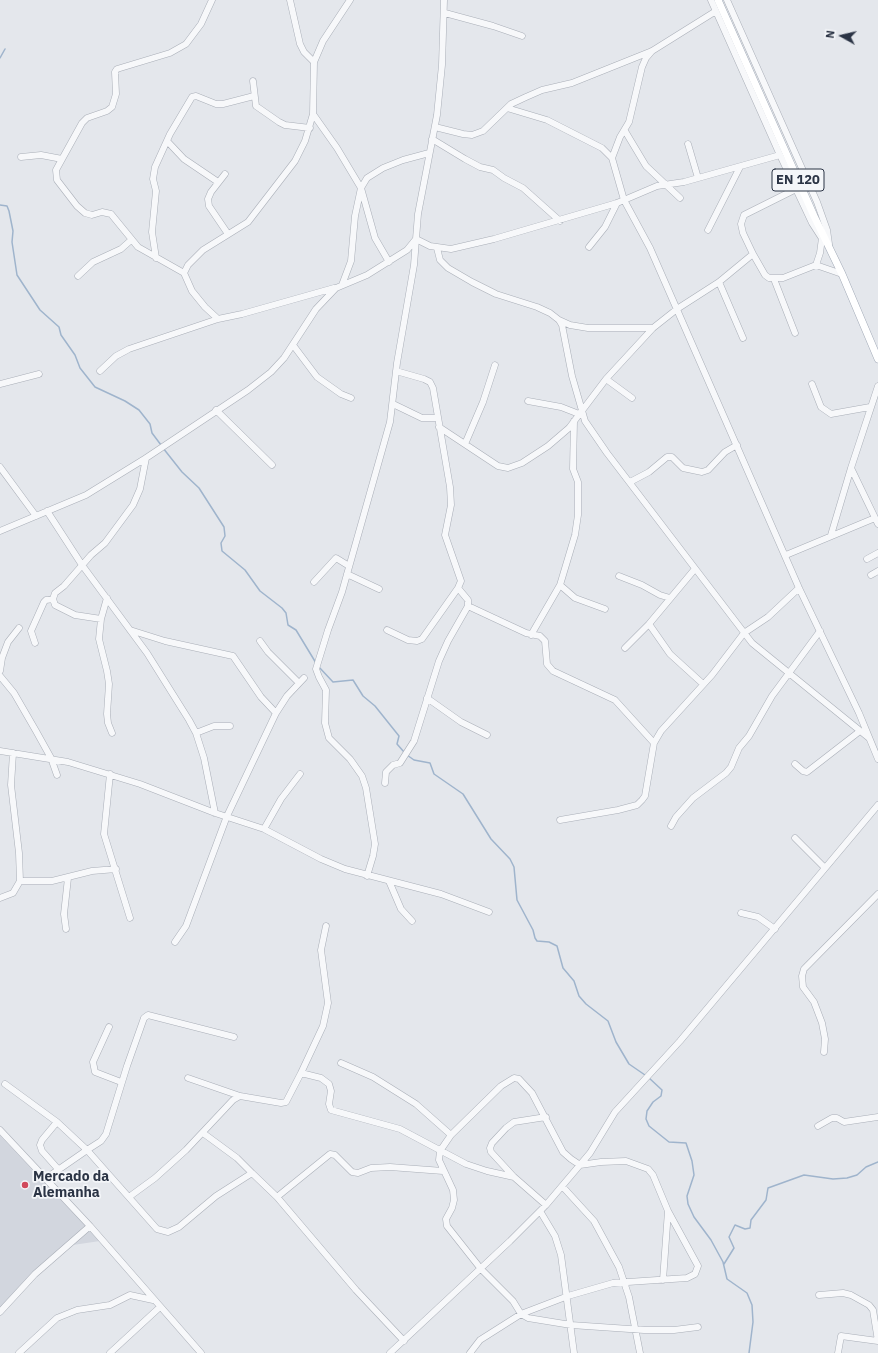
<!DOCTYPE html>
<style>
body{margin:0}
#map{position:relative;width:878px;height:1353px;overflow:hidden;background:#e4e7ec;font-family:"IBM Plex Sans",sans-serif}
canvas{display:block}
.north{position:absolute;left:822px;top:16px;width:40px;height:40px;-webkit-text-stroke:3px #f4f6f9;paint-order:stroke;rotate:278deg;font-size:11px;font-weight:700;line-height:16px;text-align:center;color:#2b3445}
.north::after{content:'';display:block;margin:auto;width:14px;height:18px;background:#2b3445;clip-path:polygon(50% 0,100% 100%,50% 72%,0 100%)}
</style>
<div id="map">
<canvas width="878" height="1353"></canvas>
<div class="north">N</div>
</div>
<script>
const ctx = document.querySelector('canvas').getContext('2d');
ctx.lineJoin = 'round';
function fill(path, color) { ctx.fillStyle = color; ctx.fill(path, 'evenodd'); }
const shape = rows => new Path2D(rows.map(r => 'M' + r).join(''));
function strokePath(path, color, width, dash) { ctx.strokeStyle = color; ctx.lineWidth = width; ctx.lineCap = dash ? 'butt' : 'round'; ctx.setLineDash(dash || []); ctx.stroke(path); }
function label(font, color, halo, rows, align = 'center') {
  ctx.font = font + ' "IBM Plex Sans",sans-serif'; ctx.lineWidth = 3.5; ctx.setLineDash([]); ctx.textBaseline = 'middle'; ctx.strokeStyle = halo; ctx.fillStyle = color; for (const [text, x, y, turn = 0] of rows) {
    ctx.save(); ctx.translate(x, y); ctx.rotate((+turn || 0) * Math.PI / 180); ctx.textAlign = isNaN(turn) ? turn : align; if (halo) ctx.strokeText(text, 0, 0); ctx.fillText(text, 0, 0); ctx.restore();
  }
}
const built = shape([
 [0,1130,100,1241,66,1246,0,1312]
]);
const stream = shape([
 [0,58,5,49],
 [0,205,7,206,9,211,13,231,12,242,17,275,40,310,59,327,61,335,75,355,80,368,95,387,125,401,139,410,150,424,152,433,161,445],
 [163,448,182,472,199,488,224,527,225,536,221,543,222,551,245,570,260,591,282,608,286,613,288,625,296,630,316,663],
 [318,666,333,682,353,680,363,696,375,706,399,736,397,744,404,752],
 [407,755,414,760,430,763,434,774,463,794,491,839,510,859,514,867,517,900,533,930,535,938,537,941,549,942,557,946,563,968,574,981,579,996,586,1004,608,1021,616,1042,629,1064,645,1075],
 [648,1077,662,1090,661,1096,653,1102,647,1111,646,1119,649,1126,669,1142,686,1143,692,1161,694,1175,687,1196,688,1204,694,1217,711,1240,723,1262,727,1279,747,1293,752,1305,753,1322,749,1353],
 [724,1264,734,1248,729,1237,735,1225,745,1229,750,1228,751,1220,766,1200,768,1188,804,1175,833,1179,847,1178,857,1175,866,1167,878,1162]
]);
const minor = shape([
 [212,0,201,24,186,44,170,53,117,69,115,72,116,94,112,107,107,111,87,118,82,123,56,170,57,180,77,206,85,213,92,215,102,212,111,214,138,247,184,273,192,291,205,307,218,319],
 [290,0,300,44,304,52,314,62],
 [711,0,780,155,812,223,821,237],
 [727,0,817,202,827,230,829,244],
 [445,13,493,26,522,36],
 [652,51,646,58,642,67,629,122,620,137,612,158,624,200,650,248,799,588,859,713,878,759],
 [253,81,256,106,279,122,285,125,310,128],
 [507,108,547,120,602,148,612,158],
 [313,114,337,148,361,188,375,238,389,262],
 [435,127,463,134,472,135,483,131,511,104,526,97,542,90,572,83,652,51,716,11],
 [625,131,646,166,680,198],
 [432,139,465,159,480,167,493,170,504,178,523,188,560,221],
 [167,141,184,159,218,182],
 [688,144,698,178],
 [21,157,41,155,62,159],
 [225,174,211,192,208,199,209,206,228,234],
 [796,189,744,215,741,224,743,233,753,254,765,275,769,278,783,278,816,265,842,274],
 [708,230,740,167],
 [589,247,605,227,617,203],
 [437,248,440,260,448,268,472,282,496,294,537,307,550,313,559,320,562,325,572,376,585,421,607,453,752,643,869,738],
 [156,258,152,232,156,191,153,179,155,167,170,134,192,97,196,96,216,104,223,104,254,96],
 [816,265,820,253,822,238],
 [184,273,188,265,203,250,248,222,295,161,305,141,313,114,314,62,323,41,350,0],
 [78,276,93,262,121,249,130,241],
 [774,279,795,333],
 [719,282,743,338],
 [342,285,351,261,355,216,361,188,367,178,383,168,403,160,429,153],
 [559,320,570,325,588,328,653,328],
 [293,345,317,377,341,394,351,398],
 [100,371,116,356,129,349,218,319,242,314,334,288],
 [606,379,632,398],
 [0,384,39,374],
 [812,384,821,407,831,414,870,407],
 [878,386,851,468,878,524],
 [528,401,561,407,579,414],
 [393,404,422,418,437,418],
 [216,410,272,465],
 [439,427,498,466,508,468,522,463,548,446,569,428,606,379,653,328,677,309,719,282,753,254],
 [465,444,483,402,495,365],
 [0,467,36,516],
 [630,482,649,472,667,457,672,457,683,468,702,472,708,470,725,452,737,445],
 [47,511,82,565,147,653,189,720,196,733,204,758,215,813],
 [0,531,86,495,146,458,248,390,271,372,284,358,316,309,336,288,367,275,407,250,416,239,418,214,437,115,442,65,444,0],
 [831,535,851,468],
 [786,555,875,518],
 [867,559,878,553],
 [694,570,649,624,670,654,703,684],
 [347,574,379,589],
 [871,575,878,571],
 [619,576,642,585,660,595,670,598],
 [314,582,336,558,349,566],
 [560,585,575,598,605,609],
 [107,598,101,619,99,639,107,671,109,684,107,714,108,723,112,733],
 [468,606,526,633,540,636,545,641,547,664,553,671,615,700,654,743],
 [101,619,75,615,55,605,53,599,55,593,64,586,91,555,105,543,133,505,140,489,146,458],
 [130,630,165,641,233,656,261,697,276,713],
 [387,630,408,640,417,641,422,639,458,588],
 [531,635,560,585,575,535,578,515,578,482,573,469,574,421],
 [260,641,268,652,299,683],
 [35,643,31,631,44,602,46,600,53,599],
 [625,648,649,624],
 [0,671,2,658,8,642,19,628],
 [0,676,14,693,36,731,51,758,57,775],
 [427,698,461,722,487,735],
 [196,733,214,726,230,726],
 [0,751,68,762,140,784,215,813,264,829,321,859,345,869,441,894,489,912],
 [795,764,803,771,807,772,860,731],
 [110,774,104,834,130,918],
 [385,783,386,772,393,765,400,763,414,741,439,661,448,641,468,606,468,600,458,588,461,581,445,535,451,505,450,487,433,388,430,382,424,379,396,371],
 [560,820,618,810,637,805,642,800,645,796,654,743,661,731,712,675,744,633,768,617,799,588],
 [671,826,676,817,693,798,726,773,731,767,739,748,749,736,772,696,820,631],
 [264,829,281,799,300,774],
 [795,838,825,868],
 [367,876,373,856,375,844,366,788,362,776,350,759,329,738,325,723,326,690,319,677,316,669,328,630,342,592,390,422,397,363,414,265,416,239,430,246,451,249,494,239,617,203,657,186,684,182,780,155],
 [20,881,52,881,92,871,116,869],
 [389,881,401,909,412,921],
 [0,898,13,893,20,881,19,853,11,785,13,753],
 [741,913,758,917,775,929],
 [66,929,64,914,68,878],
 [175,942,186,926,227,816,276,713,287,696,304,678],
 [109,1027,93,1062,95,1072,121,1082],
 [824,1052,825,1039,822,1023,814,1002,803,987,802,976,804,969,878,894],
 [341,1063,373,1077,416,1104,451,1135],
 [301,1073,323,1026,328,1003,321,950,326,926],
 [188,1078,240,1096],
 [5,1084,57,1122,87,1150,101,1141,106,1134,127,1066,144,1018,148,1015,234,1037],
 [57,1122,42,1140,40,1145,42,1151,58,1169],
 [818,1126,832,1118,837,1118,844,1122,878,1117],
 [0,1130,90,1226,201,1353],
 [203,1133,237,1158,252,1173],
 [514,1177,491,1152,490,1148,492,1143,506,1128,514,1122,546,1117],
 [45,1179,87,1150,157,1229,168,1232,179,1227,216,1196,252,1173,277,1197,356,1290,404,1341],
 [562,1186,594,1221,619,1267,629,1297,640,1353],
 [129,1197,155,1178,186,1150,233,1100,240,1096,281,1103,286,1102,301,1073,321,1078,329,1084,331,1091,329,1104,331,1110,400,1129,466,1164,487,1171,514,1177,546,1205],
 [277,1197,330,1154,335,1155,352,1172,358,1173,371,1168,390,1167,443,1171],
 [540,1211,555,1236,561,1255,574,1353],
 [663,1280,668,1211,653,1175,648,1169,626,1161,601,1162,580,1165,571,1159,563,1152,532,1093,519,1079,514,1078,501,1086,451,1135,440,1151,439,1160,453,1190,454,1200,452,1208,446,1219,447,1226,481,1269,513,1301,521,1314,528,1318,571,1325,644,1330,674,1330,698,1327],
 [819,1295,843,1293,851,1295,869,1305,873,1310,878,1341],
 [0,1312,35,1274,90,1226],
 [19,1353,57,1318,77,1310,110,1305,130,1295,153,1300],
 [110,1353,160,1307],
 [390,1353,510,1241,546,1205,590,1153,615,1112,680,1041,878,805],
 [470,1353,480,1340,521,1314,568,1296,613,1283,687,1278,695,1274,698,1266,668,1211],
 [838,1353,841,1336,878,1341]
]);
const major = shape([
 [718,0,814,216,842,274,878,359]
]);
const markers = [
 [25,1185,4,"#d1495b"]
];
const shields = [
 [798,180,52]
];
const shieldNames = [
 ["EN 120",798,180]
];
const poiNames = [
 ["Mercado da",33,1177],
 ["Alemanha",33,1193]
];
fill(built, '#d2d6de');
strokePath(stream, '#9fb4cc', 1.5);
strokePath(minor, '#a9aeb7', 7);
strokePath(major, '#a3abb8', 8);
strokePath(minor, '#f7f8fa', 6);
strokePath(major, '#fff', 7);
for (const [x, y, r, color] of markers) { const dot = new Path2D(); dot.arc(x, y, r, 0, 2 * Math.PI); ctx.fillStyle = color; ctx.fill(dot); strokePath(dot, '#f4f6f9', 1.5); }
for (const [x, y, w] of shields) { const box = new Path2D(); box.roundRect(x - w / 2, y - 11, w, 22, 3); ctx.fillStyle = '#f4f6f9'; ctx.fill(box); strokePath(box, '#2b3445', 1); }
label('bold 13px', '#2b3445', null, shieldNames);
label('bold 14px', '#2b3445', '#f4f6f9', poiNames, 'left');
</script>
